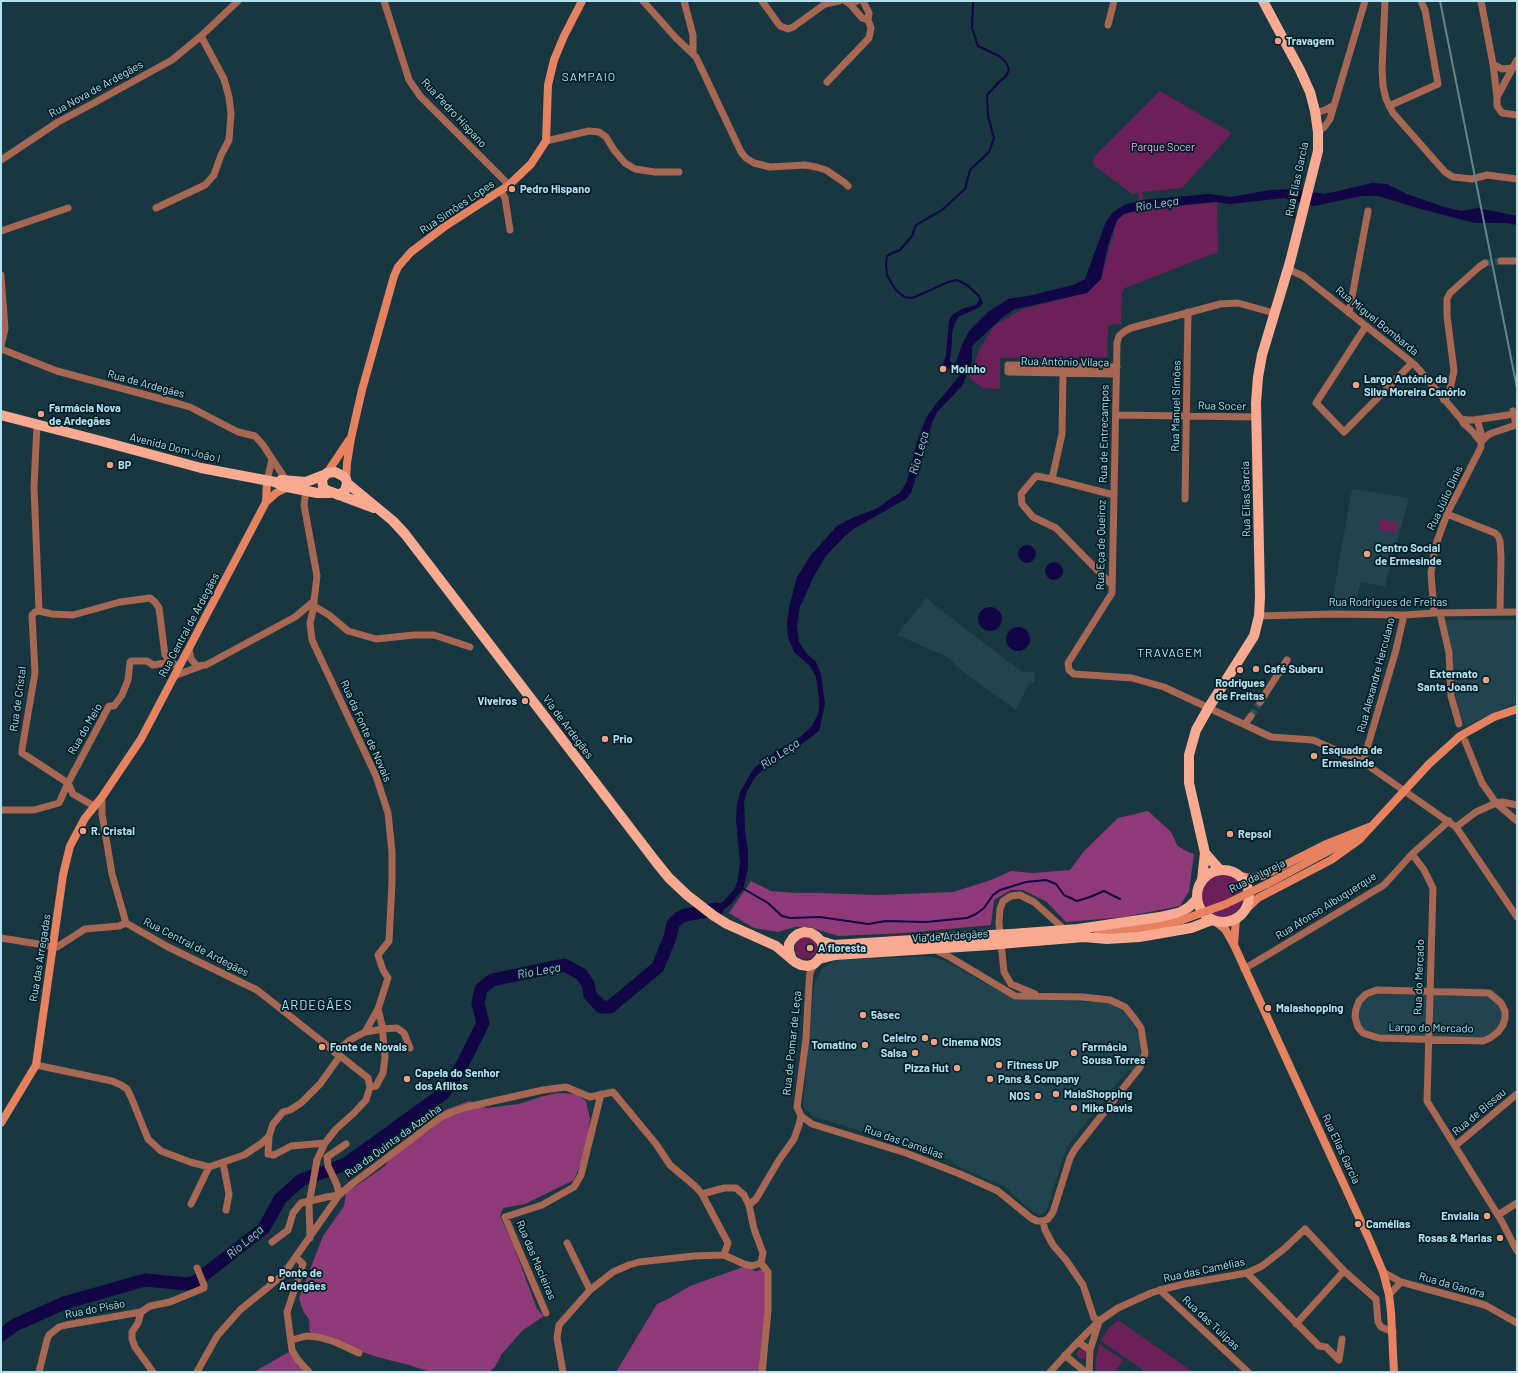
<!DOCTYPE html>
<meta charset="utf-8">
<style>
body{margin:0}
#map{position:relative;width:1518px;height:1373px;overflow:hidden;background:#183740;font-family:Barlow,sans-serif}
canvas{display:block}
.frame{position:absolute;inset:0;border:2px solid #b4e1ef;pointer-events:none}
</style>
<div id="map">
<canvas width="1518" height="1373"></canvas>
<div class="frame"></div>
</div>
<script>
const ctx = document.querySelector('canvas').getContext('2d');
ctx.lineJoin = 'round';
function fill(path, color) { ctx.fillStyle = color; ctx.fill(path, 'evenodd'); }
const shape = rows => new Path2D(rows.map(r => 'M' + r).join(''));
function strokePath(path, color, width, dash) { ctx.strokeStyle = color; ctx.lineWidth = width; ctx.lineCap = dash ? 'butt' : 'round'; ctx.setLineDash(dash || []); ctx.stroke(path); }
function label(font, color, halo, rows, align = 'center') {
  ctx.font = font + ' Barlow,sans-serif'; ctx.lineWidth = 3.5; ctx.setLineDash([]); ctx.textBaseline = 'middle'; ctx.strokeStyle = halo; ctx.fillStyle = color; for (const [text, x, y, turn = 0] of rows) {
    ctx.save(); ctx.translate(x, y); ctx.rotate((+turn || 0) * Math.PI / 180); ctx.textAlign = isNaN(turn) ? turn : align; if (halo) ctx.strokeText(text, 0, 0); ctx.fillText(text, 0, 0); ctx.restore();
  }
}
const built = shape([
 [1352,489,1409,498,1385,587,1361,582,1354,608,1331,608],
 [926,598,1023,673,1034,671,1035,682,1028,685,1016,710,966,674,947,657,897,635],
 [1443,620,1517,620,1517,702,1466,726,1457,709,1452,659],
 [927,956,943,960,1013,999,1102,1002,1118,1007,1131,1020,1140,1038,1140,1058,1133,1071,1128,1070,1066,1148,1046,1212,1040,1215,1033,1212,1004,1186,957,1166,950,1160,877,1133,867,1133,812,1116,803,1106,812,1003,815,983,822,969,835,960],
 [1374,987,1481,988,1494,990,1501,996,1506,1004,1509,1015,1509,1019,1507,1025,1497,1037,1493,1040,1478,1044,1374,1041,1364,1038,1358,1033,1354,1027,1352,1015,1353,1008,1361,993]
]);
const green = shape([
 [1160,91,1232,133,1182,188,1142,192,1146,209,1217,202,1218,252,1125,288,1122,292,1121,324,1108,325,1107,357,1000,358,1000,389,983,388,969,378,979,350,994,326,1022,309,1087,293,1101,279,1117,220,1124,214,1141,210,1138,193,1132,194,1095,166,1093,161,1094,157],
 [1380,519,1398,523,1396,533,1378,530],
 '1201 896a21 21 0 1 1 42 0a21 21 0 1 1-42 0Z',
 '795 948a11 11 0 1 1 22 0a11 11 0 1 1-22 0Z',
 [1118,1320,1193,1372,1146,1372,1101,1341,1108,1329],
 [1099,1344,1123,1360,1115,1372,1096,1372,1096,1359],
 '1077 1354a5 5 0 1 1 10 0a5 5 0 1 1-10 0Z'
]);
const forest = shape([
 [1148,811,1171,832,1177,845,1184,850,1194,854,1189,891,1180,906,1124,917,1066,922,1047,902,1023,890,1011,890,994,900,991,925,905,933,838,936,809,927,795,927,778,932,754,928,729,913,751,881,771,891,795,893,820,893,878,895,953,892,991,880,1011,871,1032,873,1070,870,1084,851,1118,818],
 [557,1093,576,1094,586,1101,590,1119,587,1147,574,1180,525,1204,503,1208,500,1216,514,1247,537,1309,544,1316,522,1331,501,1355,495,1367,489,1372,430,1372,409,1365,377,1357,310,1334,309,1319,303,1311,299,1298,323,1236,344,1206,346,1193,385,1166,392,1155,430,1130,436,1124,435,1120,445,1110,469,1101,486,1108,519,1104,540,1097],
 [743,1267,756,1271,766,1268,771,1302,766,1372,616,1372,657,1304,668,1299,690,1286],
 [296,1351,312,1372,254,1372,287,1353]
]);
const water = shape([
 [1372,183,1387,184,1407,194,1441,206,1461,211,1478,208,1517,216,1517,225,1507,223,1475,223,1421,209,1378,196,1362,196,1314,206,1284,198,1231,204,1216,202,1143,209,1124,214,1117,220,1108,245,1101,279,1087,293,1015,309,1004,316,972,346,972,362,962,386,938,411,933,420,911,493,906,499,855,528,845,536,825,557,813,578,800,607,797,626,799,642,806,653,816,662,821,674,825,704,819,731,799,746,770,764,756,776,747,791,744,802,745,830,748,851,748,869,743,889,730,905,714,916,704,908,717,906,724,901,735,888,738,879,740,863,736,821,737,805,740,792,754,768,778,750,800,737,812,726,819,712,819,699,816,677,810,666,794,652,788,637,787,624,789,607,797,577,811,555,837,526,852,518,878,508,891,498,900,493,907,481,917,442,926,418,936,404,960,375,965,366,953,371,944,366,943,363,946,356,949,321,952,315,962,309,976,305,979,300,979,296,983,303,980,307,958,317,955,323,952,333,952,344,950,360,952,364,956,362,961,347,969,331,988,312,1008,299,1028,296,1073,285,1085,279,1105,224,1112,213,1124,205,1142,200,1209,194,1231,197,1270,190,1292,189,1325,194],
 '1018 554a9 9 0 1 1 18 0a9 9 0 1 1-18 0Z',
 '1045 571a9 9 0 1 1 18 0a9 9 0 1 1-18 0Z',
 '978 619a12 12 0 1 1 24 0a12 12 0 1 1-24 0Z',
 '1006 639a12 12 0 1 1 24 0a12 12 0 1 1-24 0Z'
]);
const stream = shape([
 [973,1,972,28,978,46,999,56,1006,62,1009,70,1006,76,999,82,987,95,988,116,994,138,989,152,970,170,965,189,942,210,916,225,912,236,900,250,890,254,887,256,886,265,887,275,895,289,904,297,910,298,915,297,948,282,957,280,967,285,979,296,981,301],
 [742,888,768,903,782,916,790,918,820,917,868,924,886,921,926,922,967,918,976,914,984,908,993,895,1000,890,1026,882,1046,880,1056,884,1064,895,1077,901,1090,897,1104,891,1120,899]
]);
const river = shape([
 [1,1335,15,1325,64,1303,145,1280,187,1284,195,1282,264,1228,280,1199,301,1180,346,1164,444,1093,462,1065,483,1023,478,1003,481,989,492,980,564,965,581,974,588,984,590,995,601,1007,610,1007,658,967,670,937,673,924,679,918,685,915,717,909]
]);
const streetTunnel = shape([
 [1485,263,1501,261],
 [1251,716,1260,702]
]);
const street = shape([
 [384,1,409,80,420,96,509,185],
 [643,1,676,38,696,57,741,152,746,158,754,163,770,167,805,165,816,167,826,170,845,183,848,186],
 [684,1,693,35,693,53],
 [762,1,780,26,788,29,793,27,825,4,839,1],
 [845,1,850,4,857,1],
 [1385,1,1382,69,1383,86,1386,99,1393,113,1445,172,1453,177,1472,179,1487,175,1517,179],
 [1481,1,1493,64,1497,97],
 [850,4,862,18,868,20],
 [1108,25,1114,1],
 [1517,60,1497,97,1497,106,1502,113,1517,115],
 [1493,64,1502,69,1513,68],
 [827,82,869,38,871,28,868,20,869,13,863,1],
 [1389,106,1438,84,1425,10,1421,1],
 [1315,111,1319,112,1325,110,1334,105],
 [1318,132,1325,126,1330,119,1365,1],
 [546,141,589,131,599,132,606,137,614,150,625,163,635,169,655,172,679,172],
 [1,160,58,122,92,104,172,60,201,36,238,1],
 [501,191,505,198,510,230],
 [156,208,205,185,214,175,221,155,229,140,231,114,229,97,224,79,201,36],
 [1,231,68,208],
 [1501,261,1517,261],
 [1288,269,1303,276,1405,357,1416,366,1461,419,1467,420,1474,420,1508,415],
 [1,275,5,329,1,346],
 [1349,313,1368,211],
 [1366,326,1316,403,1344,432,1412,363],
 [1,349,57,371,176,403,190,407,238,432,255,436,263,445,286,480],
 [1063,373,1062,434,1052,479,1036,476,1021,494,1022,504,1033,517,1056,528,1112,585],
 [1116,374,1008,372,1008,365,1117,367],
 [1444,400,1449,393,1454,371,1447,316,1447,299,1450,293,1479,267,1485,263],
 [1116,415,1256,417],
 [1461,419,1464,424,1473,432,1481,442],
 [37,425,34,487,39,611],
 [1481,442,1488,435,1492,433,1516,425,1513,411],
 [1052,479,1114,495,1112,593,1068,663,1069,670,1074,674,1132,678,1164,687,1271,737,1313,740,1363,762,1456,827,1517,917],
 [267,481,272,459],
 [1114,495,1117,343,1119,336,1125,331,1131,328,1220,304,1238,303,1274,313],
 [1185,499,1188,312],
 [1447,514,1495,533,1498,536,1500,541,1501,557,1500,612],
 [314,601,314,606,310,623,312,640,376,776,388,813,392,852,392,883,389,941,378,955,383,970,388,978,378,1009,365,1032,350,1040,335,1053],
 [314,606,329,615,348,631,376,639,414,635,434,635,470,647],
 [1434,613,1431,573,1435,547,1447,514,1481,447,1481,433,1477,419],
 [1440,613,1449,653,1451,696,1459,724],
 [1259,616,1333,614,1404,615,1434,613,1517,612],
 [189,650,191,659,197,666,206,665,295,617,314,601,317,576,304,505,306,490],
 [174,676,201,666],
 [1260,702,1287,660],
 [1245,724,1251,716],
 [1465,741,1482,783,1487,790,1496,803,1517,821],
 [1363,762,1396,650,1404,615],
 [102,797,102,814,112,874,126,923,168,947,257,990,368,1078,370,1087,366,1100,354,1113,336,1129,325,1143,317,1160],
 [94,806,73,794,68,783,22,753,22,749,35,673,32,615,35,612,39,611,52,614,73,615,120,602,150,598,155,602,159,608,165,655,171,662,179,667],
 [1,810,34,810,59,803,68,783,109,706,114,706,122,695,128,680,130,662,131,661,147,661,153,665,171,662],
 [1456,827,1476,812,1496,803,1502,802,1517,805],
 [1412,854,1424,870,1433,888,1427,1101,1501,1220,1517,1251],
 [1,938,57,947,85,929,119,926,126,923],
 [1244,969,1384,885,1412,854,1449,821],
 [1377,990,1489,993,1501,1003,1505,1011,1505,1018,1503,1025,1498,1032,1490,1038,1483,1041,1379,1038,1363,1033,1358,1027,1355,1017,1356,1009,1359,1001,1366,994,1377,990],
 [1035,994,1011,984,1004,972,999,923,1000,909,1003,901,1011,896,1020,895,1034,902,1065,930],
 [365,1032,383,1029,397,1028,404,1033,410,1048],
 [36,1065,112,1081,121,1085,127,1089,131,1097,148,1139,161,1151,190,1162,209,1167,244,1155,262,1143,269,1136,273,1124,283,1112,290,1110,301,1103,320,1084,340,1056],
 [370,1087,376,1086,383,1073,385,1057,382,1025,378,1009],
 [801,1116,812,1124,906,1153,960,1174,998,1191,1031,1218,1037,1221,1043,1221,1048,1219,1053,1212,1070,1158,1075,1149,1140,1067,1145,1053,1141,1028,1134,1018,1125,1007,1110,1000,1083,997,1015,996,948,956,934,949],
 [269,1136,268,1154,274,1155,291,1146,325,1143],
 [1455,1146,1517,1094],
 [223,1163,229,1194,226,1210],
 [702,1194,724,1188,736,1188,744,1195,749,1205,754,1229,763,1253,761,1263],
 [191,1204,209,1167],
 [309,1204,310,1238],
 [749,1205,756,1199,779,1160,794,1139,799,1125,801,1116,797,1107,806,1039,809,983,810,973,814,964],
 [1498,1215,1517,1203],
 [1043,1221,1045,1230,1053,1245,1066,1260,1083,1285,1094,1318,1099,1321],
 [272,1242,288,1230,293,1213,301,1203,327,1197,339,1195,337,1185,328,1166,327,1157,346,1144],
 [567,1243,590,1290],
 [296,1257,303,1264,287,1312,292,1350,297,1359,309,1372],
 [761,1263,768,1272,768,1311,762,1372],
 [1383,1272,1401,1282,1485,1305,1517,1323],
 [1247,1273,1319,1346,1326,1347,1339,1360,1342,1339],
 [1160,1290,1248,1372],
 [1389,1295,1401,1282],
 [141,1312,150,1306,170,1302,204,1288,204,1285,197,1268],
 [546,1313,505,1217,542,1205,574,1187,581,1175,601,1094],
 [1296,1324,1344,1271],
 [292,1340,306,1336,318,1337,335,1342,359,1353],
 [1078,1342,1090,1350],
 [1065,1355,1085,1372],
 [39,1372,47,1340,49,1335,59,1327,66,1325,141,1312,138,1323,132,1332,132,1339,135,1347,153,1372],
 [197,1372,217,1336,240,1310,283,1275,339,1195,352,1184,441,1117,452,1112,467,1107,543,1090,566,1087,590,1097,613,1092,656,1144,670,1165,696,1187,702,1194,728,1243,724,1255],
 [563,1372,557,1338,559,1325,590,1290,613,1272,629,1265,639,1262,694,1256,724,1255,744,1264,752,1266,761,1263],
 [1050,1372,1073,1347,1099,1321,1118,1308,1151,1293,1160,1290,1184,1284,1247,1273,1262,1266,1284,1249,1305,1229,1344,1271,1376,1299,1378,1322,1381,1327,1393,1332],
 [1089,1372,1090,1350,1099,1322]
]);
const secondary = shape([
 [327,473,349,440],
 [346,479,347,463,351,438,362,390,394,276,398,267,411,252,444,227,509,185,531,164,546,141,548,85,554,60,564,36,582,1],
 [266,502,267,481],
 [1239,876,1252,878,1265,875,1324,845,1369,827],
 [1267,884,1353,838],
 [1243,912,1258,898,1331,860,1359,840,1429,764,1460,736,1494,717,1517,709],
 [1216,922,1225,929,1234,945,1369,1239,1383,1272,1389,1295,1391,1312,1394,1372],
 [1097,935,1145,928,1182,920],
 [1234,945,1236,919],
 [1,1123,36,1065,63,875,70,846,85,818,102,797,141,739,266,502,276,493,288,487]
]);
const primary = shape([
 [1,415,101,441,201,468,275,482,282,486,317,493,330,493],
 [281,480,306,482,324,475],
 [347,483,393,521,405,534,656,862,669,878,687,895,714,916,727,924,776,946,795,962,801,965,808,966,814,964,819,959,835,955,991,945],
 [338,495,345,491,347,483,346,479,343,476,335,472,327,473,322,479,323,487,326,490,374,508],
 [1205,853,1220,870],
 '1197 896a26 26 0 1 1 52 0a26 26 0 1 1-52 0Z',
 [1202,880,1205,853,1189,783,1189,755,1196,730,1209,707,1254,636,1259,616,1260,597,1256,403,1258,377,1262,355,1290,262,1318,151,1318,132,1315,111,1310,92,1300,70,1263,1],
 [1011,934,1078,929,1160,917,1181,912,1189,907,1197,899],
 [821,941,834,945,991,935],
 [1011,943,1084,937,1107,939,1139,937,1191,928,1212,920],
 [791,957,789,951,789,944,793,938,798,934,804,932,811,933,816,936,821,941,823,947,822,954,819,959]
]);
const rail = shape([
 [1440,1,1517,388]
]);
const streetBridge = shape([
 [309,1204,317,1160]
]);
const secondaryBridge = shape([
 [1182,920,1226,904,1267,884]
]);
const primaryBridge = shape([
 [991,935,1011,934],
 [991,945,1011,943]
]);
const markers = [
 [1278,41,4,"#f39f83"],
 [512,189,4,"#f39f83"],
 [943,369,4,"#f39f83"],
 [1356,385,4,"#f39f83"],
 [41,414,4,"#f39f83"],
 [110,465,4,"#f39f83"],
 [1367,554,4,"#f39f83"],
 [1256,669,4,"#f39f83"],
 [1240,670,4,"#f39f83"],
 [1486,680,4,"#f39f83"],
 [525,701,4,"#f39f83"],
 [605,739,4,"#f39f83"],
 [1314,756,4,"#f39f83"],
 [83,831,4,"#f39f83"],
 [1230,834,4,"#f39f83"],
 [810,948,4,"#f39f83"],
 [1268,1008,4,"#f39f83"],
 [863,1015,4,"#f39f83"],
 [925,1038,4,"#f39f83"],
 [934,1042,4,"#f39f83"],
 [865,1045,4,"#f39f83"],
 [322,1047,4,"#f39f83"],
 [915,1053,4,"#f39f83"],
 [1074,1053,4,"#f39f83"],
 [999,1065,4,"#f39f83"],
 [957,1068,4,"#f39f83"],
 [407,1079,4,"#f39f83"],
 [990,1079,4,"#f39f83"],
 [1056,1094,4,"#f39f83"],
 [1038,1096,4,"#f39f83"],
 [1074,1108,4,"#f39f83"],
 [1487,1216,4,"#f39f83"],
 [1358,1224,4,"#f39f83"],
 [1500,1238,4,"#f39f83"],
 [271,1279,4,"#f39f83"]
];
const poiNames = [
 ["Travagem",1286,41],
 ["Pedro Hispano",520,189],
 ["Moinho",951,369],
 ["Largo António da",1364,379],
 ["Silva Moreira Canório",1364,392],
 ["Farmácia Nova",49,408],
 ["de Ardegães",49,421],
 ["BP",118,465],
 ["Centro Social",1375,548],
 ["de Ermesinde",1375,561],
 ["Café Subaru",1264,669],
 ["Externato",1478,674,"right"],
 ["Santa Joana",1478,687,"right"],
 ["Rodrigues",1240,683,"center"],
 ["de Freitas",1240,696,"center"],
 ["Viveiros",517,701,"right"],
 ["Prio",613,739],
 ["Esquadra de",1322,750],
 ["Ermesinde",1322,763],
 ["R. Cristal",91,831],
 ["Repsol",1238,834],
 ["A floresta",818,948],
 ["Maiashopping",1276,1008],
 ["5àsec",871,1015],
 ["Celeiro",917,1038,"right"],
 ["Cinema NOS",942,1042],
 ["Tomatino",857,1045,"right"],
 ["Fonte de Novais",330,1047],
 ["Farmácia",1082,1047],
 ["Sousa Torres",1082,1060],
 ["Salsa",907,1053,"right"],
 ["Fitness UP",1007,1065],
 ["Pizza Hut",949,1068,"right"],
 ["Capela do Senhor",415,1073],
 ["dos Aflitos",415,1086],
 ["Pans & Company",998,1079],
 ["MaiaShopping",1064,1094],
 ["NOS",1030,1096,"right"],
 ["Mike Davis",1082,1108],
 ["Envialia",1479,1216,"right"],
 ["Camélias",1366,1224],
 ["Rosas & Marias",1492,1238,"right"],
 ["Ponte de",279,1273],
 ["Ardegães",279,1286]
];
const streetNames = [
 ["Rua Nova de Ardegães",96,89,-29],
 ["Rua Pedro Hispano",454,113,47],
 ["Rua Elias Garcia",1297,179,-78],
 ["Rua Simões Lopes",457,207,-34],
 ["Rua Miguel Bombarda",1377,321,39],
 ["Rua António Vilaça",1065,362,1],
 ["Rua de Ardegães",146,384,15],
 ["Rua Manuel Simões",1176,406,-89],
 ["Rua Socer",1222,406,1],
 ["Rua de Entrecampos",1104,434,-89],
 ["Avenida Dom João I",175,448,14],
 ["Rua Júlio Dinis",1445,498,-65],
 ["Rua Elias Garcia",1246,499,-91],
 ["Rua Eça de Queiroz",1101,545,-89],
 ["Rua Rodrigues de Freitas",1388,602],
 ["Rua Central de Ardegães",189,625,-62],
 ["Rua Alexandre Herculano",1376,675,-75],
 ["Rua de Cristal",18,699,-82],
 ["Via de Ardegães",568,727,53],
 ["Rua do Meio",85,729,-60],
 ["Rua da Fonte de Novais",366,731,66],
 ["Rua da Igreja",1257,876,-27],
 ["Rua Afonso Albuquerque",1326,906,-32],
 ["Via de Ardegães",950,936,-4],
 ["Rua Central de Ardegães",196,947,27],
 ["Rua das Arregadas",40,958,-81],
 ["Rua do Mercado",1419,977,-88],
 ["Largo do Mercado",1431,1028,1],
 ["Rua de Pomar de Leça",792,1043,-84],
 ["Rua de Bissau",1479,1112,-40],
 ["Rua da Quinta da Azenha",393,1141,-36],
 ["Rua das Camélias",904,1142,19],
 ["Rua Elias Garcia",1341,1149,65],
 ["Rua das Macieiras",536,1260,67],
 ["Rua das Camélias",1204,1270,-12],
 ["Rua da Gandra",1452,1285,16],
 ["Rua do Pisão",95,1309,-11],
 ["Rua das Tulipas",1211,1323,43]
];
const parkNames = [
 ["Parque Socer",1163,147]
];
const neighbourhoodNames = [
 ["SAMPAIO",589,77],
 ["TRAVAGEM",1170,653]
];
const waterNames = [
 ["Rio Leça",1157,204,-9],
 ["Rio Leça",919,453,-74],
 ["Rio Leça",780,754,-34],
 ["Rio Leça",539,971,-10],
 ["Rio Leça",245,1242,-40]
];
const quarterNames = [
 ["ARDEGÃES",317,1006]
];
fill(built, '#21444e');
fill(green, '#6c2059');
fill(forest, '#8e3a78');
fill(water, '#110545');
strokePath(stream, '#110545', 2);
strokePath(river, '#110545', 13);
strokePath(streetTunnel, '#2f505a', 7, [7, 3.5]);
strokePath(street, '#a76752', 7);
strokePath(secondary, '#e78260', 8);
strokePath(primary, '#f9aa90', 10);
strokePath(rail, '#608590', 2);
strokePath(streetBridge, '#a76752', 7);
strokePath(secondaryBridge, '#e78260', 8);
strokePath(primaryBridge, '#f9aa90', 10);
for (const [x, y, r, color] of markers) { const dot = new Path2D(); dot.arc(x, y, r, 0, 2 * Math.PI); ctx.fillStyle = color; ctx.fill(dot); strokePath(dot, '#001e27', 1.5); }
label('bold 11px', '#b4e1ef', '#001e27', poiNames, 'left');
label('11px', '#b4e1ef', '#001e27', streetNames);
label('11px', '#f3aedc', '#001e27', parkNames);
ctx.letterSpacing = '1px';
label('12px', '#b4e1ef', '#001e27', neighbourhoodNames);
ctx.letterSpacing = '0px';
label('italic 12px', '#b8beed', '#001e27', waterNames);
ctx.letterSpacing = '1px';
label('13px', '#b4e1ef', '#001e27', quarterNames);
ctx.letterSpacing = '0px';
</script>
